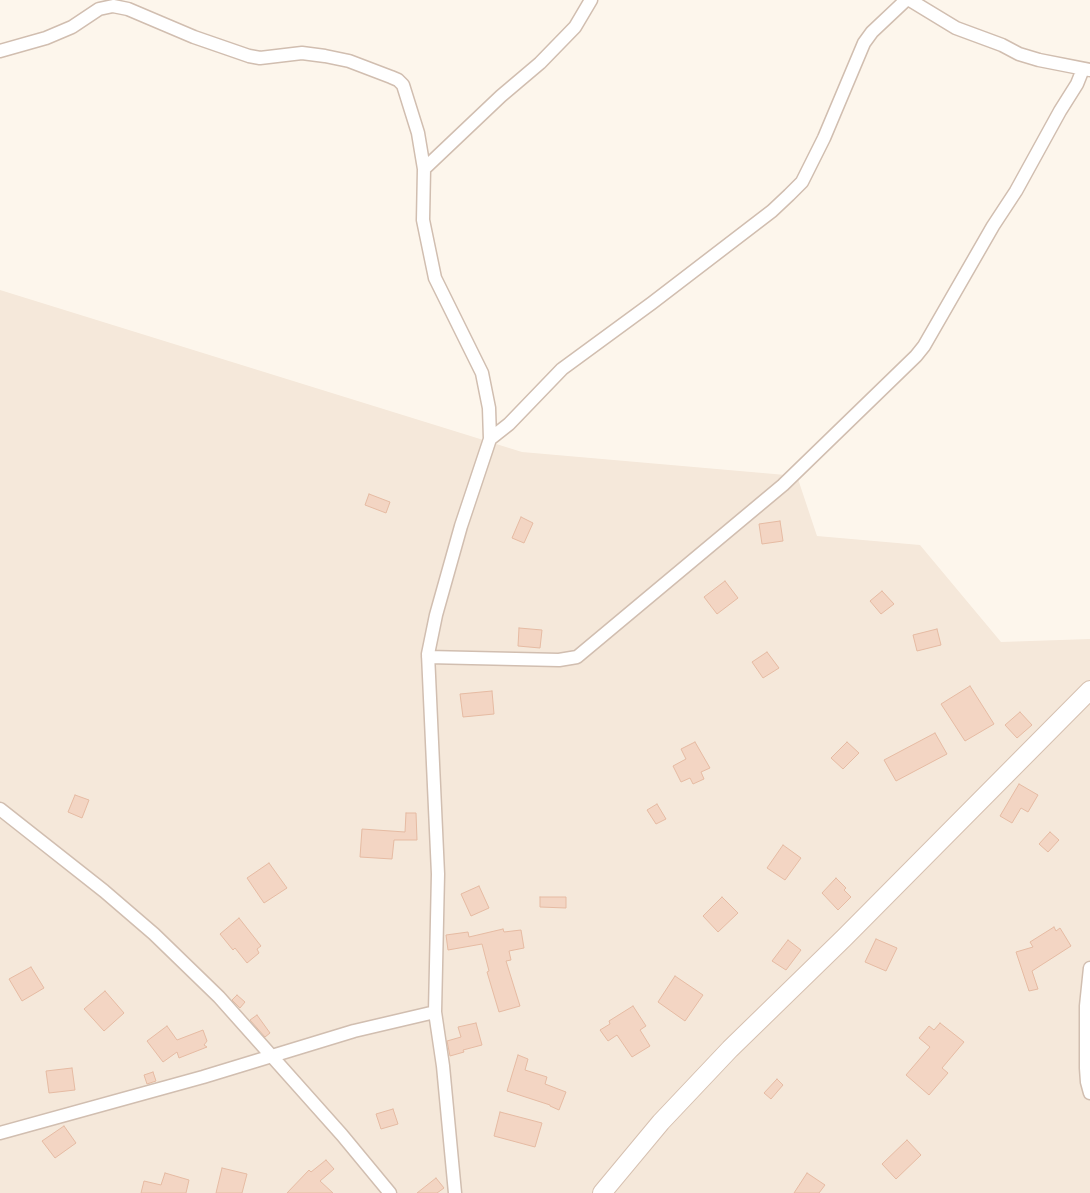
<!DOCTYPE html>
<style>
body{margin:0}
canvas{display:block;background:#fdf6ec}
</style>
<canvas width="1090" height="1193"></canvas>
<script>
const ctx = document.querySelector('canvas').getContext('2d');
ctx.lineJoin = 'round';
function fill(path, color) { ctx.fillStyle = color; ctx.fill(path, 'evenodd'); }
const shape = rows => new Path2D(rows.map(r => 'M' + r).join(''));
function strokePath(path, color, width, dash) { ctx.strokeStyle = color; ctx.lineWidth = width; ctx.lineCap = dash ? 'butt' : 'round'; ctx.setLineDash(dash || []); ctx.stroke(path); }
const residential = shape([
 [0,290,522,452,797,476,817,536,920,545,1001,642,1090,639,1090,1193,0,1193]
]);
const building = shape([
 [369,494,390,502,386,513,365,505,369,494],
 [521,517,533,523,524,543,512,538,521,517],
 [780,521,783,541,762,544,759,524,780,521],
 [725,581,738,598,717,614,704,597,725,581],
 [882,591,894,604,881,614,870,601,882,591],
 [519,628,542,630,540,648,518,646,519,628],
 [937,629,941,645,917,651,913,635,937,629],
 [767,652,779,668,763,678,752,662,767,652],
 [970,686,994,724,965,741,941,704,970,686],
 [492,691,494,714,463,717,460,694,492,691],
 [1020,712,1032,725,1017,738,1005,725,1020,712],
 [935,733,947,754,896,781,884,760,935,733],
 [695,742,710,768,701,772,704,779,693,784,690,778,681,782,673,766,686,759,681,749,695,742],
 [847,742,859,753,843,769,831,758,847,742],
 [1019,784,1038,795,1028,812,1021,808,1012,823,1000,816,1019,784],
 [75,795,89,800,82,818,68,812,75,795],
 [657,804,666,819,656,824,647,810,657,804],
 [406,813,416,813,417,840,394,840,392,859,360,857,362,829,405,832,406,813],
 [1050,832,1059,840,1048,852,1039,844,1050,832],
 [783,845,801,858,785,880,767,868,783,845],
 [269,863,287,888,264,903,247,878,269,863],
 [836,878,846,888,844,890,851,897,838,910,822,893,836,878],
 [479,886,489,908,471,916,461,894,479,886],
 [540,897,566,897,566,908,540,907,540,897],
 [722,897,738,913,718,932,703,916,722,897],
 [239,918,261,946,257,949,259,953,247,963,235,948,233,950,220,934,239,918],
 [1054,927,1056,931,1060,928,1071,946,1032,971,1038,989,1029,991,1016,952,1033,947,1030,942,1054,927],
 [503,929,504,932,521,930,524,948,509,951,511,960,506,961,520,1006,499,1012,487,972,489,971,482,944,448,950,446,935,468,932,469,937,503,929],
 [876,939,897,948,886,971,865,962,876,939],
 [788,940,801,950,786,970,772,961,788,940],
 [31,967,44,988,22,1001,9,979,31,967],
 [675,976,703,995,685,1021,658,1002,675,976],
 [105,991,124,1013,104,1031,84,1009,105,991],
 [237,995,245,1002,240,1008,232,1000,237,995],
 [633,1006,646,1026,640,1030,650,1046,632,1057,617,1035,608,1041,600,1030,610,1024,609,1021,633,1006],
 [257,1015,270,1033,265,1037,250,1020,257,1015],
 [476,1023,482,1045,463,1050,464,1052,450,1056,447,1041,461,1037,458,1027,476,1023],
 [940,1023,964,1042,942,1068,948,1073,929,1095,906,1075,930,1047,919,1038,929,1026,934,1030,940,1023],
 [167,1026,177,1040,203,1030,207,1041,204,1045,207,1047,179,1058,177,1052,163,1062,147,1041,167,1026],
 [518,1055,528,1059,525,1070,547,1077,545,1084,566,1092,559,1110,550,1106,550,1105,507,1091,518,1055],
 [72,1068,75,1090,49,1093,46,1071,72,1068],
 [153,1072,156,1081,147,1084,144,1075,153,1072],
 [777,1079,783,1085,771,1099,764,1093,777,1079],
 [393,1109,398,1124,381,1129,376,1114,393,1109],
 [500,1112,542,1123,535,1147,494,1136,500,1112],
 [64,1126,76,1143,55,1158,42,1141,64,1126],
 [907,1140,921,1155,896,1179,882,1164,907,1140],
 [326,1160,334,1169,320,1181,333,1193,287,1193,309,1170,311,1172,326,1160],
 [222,1168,247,1174,242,1193,216,1193,222,1168],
 [165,1173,189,1180,186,1193,141,1193,144,1181,161,1185,165,1173],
 [807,1173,825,1185,819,1193,794,1193,807,1173],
 [436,1178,444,1188,437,1193,417,1193,436,1178]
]);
const street = shape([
 [910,0,956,28,1002,45,1019,54,1039,60,1090,70],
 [0,51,46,38,72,27,99,9,113,6,128,9,194,37,249,56,260,58,302,53,325,56,349,61,391,77,398,80,403,85,418,133,424,169,423,220,435,278,482,373,489,408,490,439,461,526,436,615,428,654,438,874,435,1012,443,1066,455,1193],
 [424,169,501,96,540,63,575,27,591,0],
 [490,439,509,424,562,369,652,303,772,211,789,195,802,182,824,138,864,43,872,32,906,0],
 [428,657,559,660,577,657,783,485,916,356,924,346,993,226,1016,191,1060,111,1077,84,1083,69],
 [0,809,104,891,154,934,219,997,342,1135,390,1193],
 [1090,968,1086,1006,1086,1068,1087,1082,1090,1093],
 [0,1133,203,1077,354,1031,435,1012]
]);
const secondary = shape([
 [602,1193,661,1122,730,1049,844,938,1090,690]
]);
fill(residential, '#f5e8da');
fill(building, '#f3d5c3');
strokePath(building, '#e6bba3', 1);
strokePath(street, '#d1beb0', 15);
strokePath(secondary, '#d6c0b0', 20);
strokePath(street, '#fff', 12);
strokePath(secondary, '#fff', 18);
</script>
